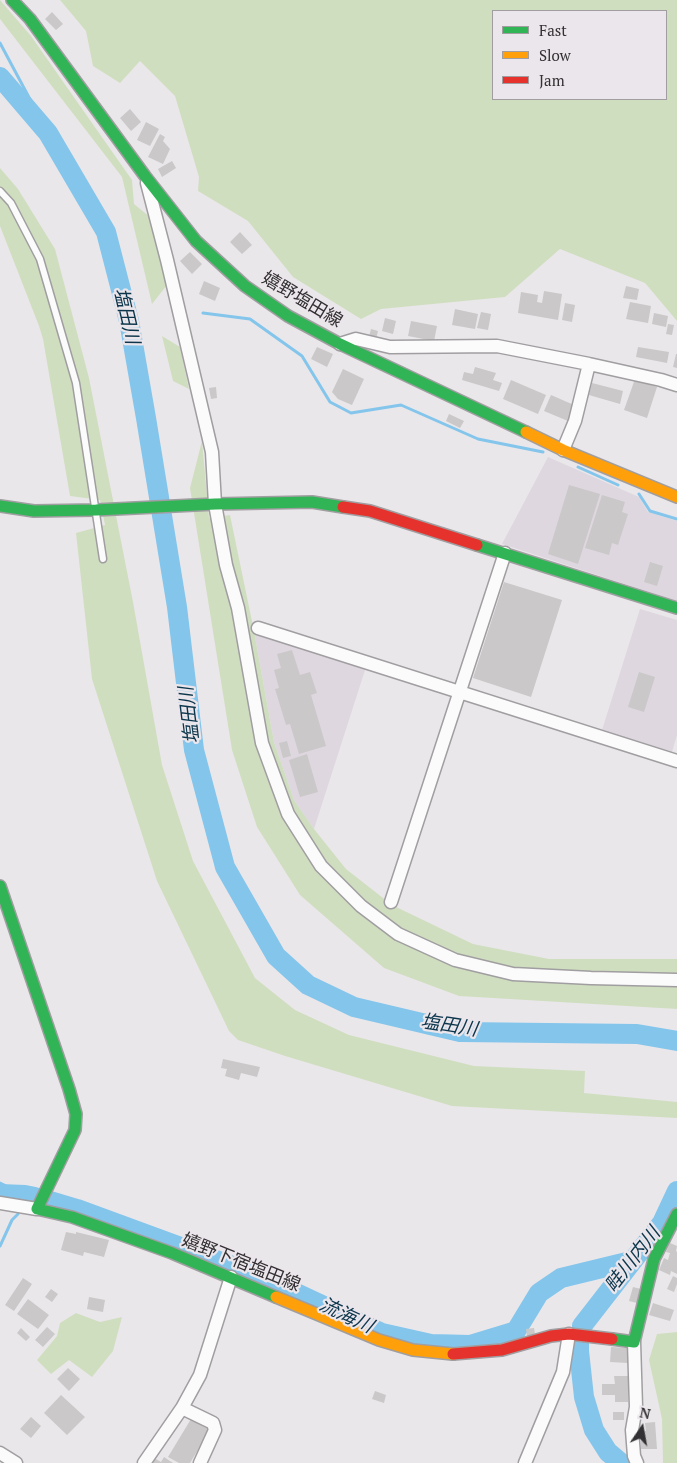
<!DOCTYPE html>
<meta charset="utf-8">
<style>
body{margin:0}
#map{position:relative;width:677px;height:1463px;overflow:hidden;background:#eae7ea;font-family:"PT Serif",serif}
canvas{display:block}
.legend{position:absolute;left:492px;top:10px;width:175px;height:90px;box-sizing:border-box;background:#ebe6eb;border:1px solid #a19da1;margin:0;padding:6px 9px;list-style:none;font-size:15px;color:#323032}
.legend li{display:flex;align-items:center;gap:10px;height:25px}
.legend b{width:25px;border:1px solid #a19da1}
.north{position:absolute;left:617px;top:1403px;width:50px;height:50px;-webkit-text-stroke:4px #ebe6eb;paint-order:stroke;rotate:12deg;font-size:14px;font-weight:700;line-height:20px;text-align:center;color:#323032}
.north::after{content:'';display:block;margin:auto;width:18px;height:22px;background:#323032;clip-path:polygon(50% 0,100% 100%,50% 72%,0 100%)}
</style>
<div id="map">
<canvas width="677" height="1463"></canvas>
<ul class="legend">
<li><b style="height:6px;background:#30b455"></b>Fast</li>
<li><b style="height:6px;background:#ff9f0a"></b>Slow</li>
<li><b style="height:6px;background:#e5322d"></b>Jam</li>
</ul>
<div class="north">N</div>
</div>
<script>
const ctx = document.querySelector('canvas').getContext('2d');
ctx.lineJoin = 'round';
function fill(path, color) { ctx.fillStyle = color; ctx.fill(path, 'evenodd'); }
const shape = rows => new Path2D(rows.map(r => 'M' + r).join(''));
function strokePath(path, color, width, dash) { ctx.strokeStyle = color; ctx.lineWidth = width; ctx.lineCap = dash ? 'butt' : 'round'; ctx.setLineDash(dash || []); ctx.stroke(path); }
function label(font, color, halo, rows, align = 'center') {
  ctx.font = font + ' "PT Serif","Noto Sans JP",serif'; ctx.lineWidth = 4.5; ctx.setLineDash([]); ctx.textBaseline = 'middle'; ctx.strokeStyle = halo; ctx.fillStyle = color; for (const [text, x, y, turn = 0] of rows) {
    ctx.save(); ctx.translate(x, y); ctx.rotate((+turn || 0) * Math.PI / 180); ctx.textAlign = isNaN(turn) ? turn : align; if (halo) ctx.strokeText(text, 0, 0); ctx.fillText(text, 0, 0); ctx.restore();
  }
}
const built = shape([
 [548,457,639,497,648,512,677,521,677,601,502,544],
 [640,609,677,620,677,735,672,752,602,730],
 [254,631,366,667,314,829,294,800,274,742]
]);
const green = shape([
 [0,0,31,36,132,180,134,204,150,217,167,285,152,304,122,177,0,19],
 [60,0,677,0,677,321,645,283,560,249,505,297,381,309,361,319,293,277,248,221,198,191,199,177,175,96,140,61,120,83,93,66,86,31],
 [493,11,666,11,666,99,493,99],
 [0,168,18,189,55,249,89,378,133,602,162,765,193,861,255,978,295,1010,349,1035,474,1066,585,1071,584,1093,677,1102,677,1118,452,1106,285,1056,238,1040,229,1031,157,881,92,679,76,533,105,525,100,500,70,496,43,339,39,326,0,226],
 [162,336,180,347,189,389,173,381],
 [202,441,209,518,230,515,254,631,274,742,294,800,314,829,346,869,392,905,473,944,549,959,677,959,677,1009,459,996,384,968,300,895,257,827,232,750,190,488],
 [76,1313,100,1322,122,1317,113,1351,92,1377,69,1360,51,1374,37,1360,57,1336,60,1323],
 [677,1332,677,1463,663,1463,662,1419,649,1360,657,1334]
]);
const stream = shape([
 [0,43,48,133],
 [203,313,250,319,302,356,330,402,351,413,401,405,478,439,543,452],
 [578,467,618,485],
 [639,494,650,511,677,519],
 [0,1183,25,1195],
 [0,1246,12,1220,18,1214]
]);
const river = shape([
 [0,77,48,133,106,232,129,321,146,418,177,607,194,750,225,867,276,956,308,985,354,1007,460,1032,637,1034,677,1041],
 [0,1194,25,1195,35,1197],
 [47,1200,77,1209,262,1277,382,1333,431,1344,470,1345,516,1331,539,1293,561,1278,631,1261],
 [582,1326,662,1223,677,1191],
 [579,1340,579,1351,584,1397,594,1430,608,1452,621,1463]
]);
const building = shape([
 [52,12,63,24,56,30,45,19],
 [130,109,141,122,131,131,120,118],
 [146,122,159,129,150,146,137,140],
 [160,134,165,137,163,141,170,149,163,164,148,157],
 [172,161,176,168,162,177,158,169],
 [240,232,252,245,242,254,230,242],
 [190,252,202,264,192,274,180,261],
 [204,281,220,288,215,301,199,294],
 [626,286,639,289,637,300,623,298],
 [544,291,562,294,558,320,518,313,521,292,538,295,537,302,542,303],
 [630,302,651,306,648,323,626,319],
 [565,303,575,305,572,322,562,320],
 [455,309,478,314,475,329,452,325],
 [481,312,491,314,488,330,477,328],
 [654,313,668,316,666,327,652,324],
 [385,318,396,321,393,334,382,331],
 [411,321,437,326,434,341,408,336],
 [668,324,674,325,672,335,666,334],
 [371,329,378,331,376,339,369,337],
 [317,347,333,354,327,367,311,359],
 [638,347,669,352,667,363,636,357],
 [676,354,677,354,677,368,673,367],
 [475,367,496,373,493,380,502,383,499,391,462,380,464,372,473,374],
 [343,369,364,379,352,405,338,399,332,392],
 [635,379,657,387,647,418,624,410],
 [511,380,546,395,538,414,503,399],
 [592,383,623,391,620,404,589,395],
 [216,387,217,398,211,399,209,388],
 [551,395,574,405,568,421,544,411],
 [449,414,464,421,460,428,446,421],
 [569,485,600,494,578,564,548,554],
 [602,495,625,502,622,512,628,514,618,545,612,543,609,555,585,548],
 [650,562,663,566,657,586,644,582],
 [504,582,562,600,531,697,473,678],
 [292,650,300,675,310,672,317,693,311,695,326,746,299,754,290,724,286,725,275,689,279,688,274,670,281,668,277,654],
 [639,672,655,677,644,712,628,707],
 [287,741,291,756,283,758,279,743],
 [307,754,318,792,300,797,289,760],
 [223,1059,260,1067,257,1077,241,1073,239,1080,225,1076,227,1069,221,1068],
 [66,1232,76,1234,76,1232,109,1240,104,1257,84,1252,83,1256,61,1250],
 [670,1243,677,1246,676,1251,677,1252,677,1274,671,1271,670,1275,659,1270,664,1258,668,1260,670,1253,666,1252],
 [673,1276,677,1278,677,1284,674,1292,667,1289],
 [23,1278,32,1284,14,1311,5,1305],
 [633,1287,641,1289,637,1303,629,1301],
 [51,1289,58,1294,52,1302,45,1297],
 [89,1297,105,1300,103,1312,87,1309],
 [28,1299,49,1315,38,1329,17,1314],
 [653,1303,674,1310,670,1321,649,1315],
 [47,1327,55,1334,43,1347,35,1340],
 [21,1328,30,1337,26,1341,17,1333],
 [534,1328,535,1334,527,1336,526,1329],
 [611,1347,629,1348,628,1363,610,1362],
 [68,1368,80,1379,69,1391,57,1379],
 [614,1376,628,1376,628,1402,615,1402,615,1395,602,1395,602,1384,615,1384],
 [375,1391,386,1395,384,1403,372,1399],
 [61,1395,85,1417,67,1435,44,1413],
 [613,1412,624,1412,624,1420,613,1420],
 [31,1417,41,1426,31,1438,20,1429],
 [191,1419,210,1430,190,1463,179,1463,168,1457],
 [655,1422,657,1449,641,1449,641,1431,646,1431,645,1423],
 [164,1457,173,1463,150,1463,154,1458,161,1462]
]);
const lane = shape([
 [0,191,11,203,40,259,76,383,103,559]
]);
const street = shape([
 [147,183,167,260,212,452,215,504,226,565,238,608,262,743,288,814,321,866,361,906,398,934,455,960,513,974,591,978,677,980],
 [340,344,356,339,390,347,497,346,589,364,661,380,677,385],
 [563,450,575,421,589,364],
 [258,628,677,761],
 [391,902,505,553],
 [0,1203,37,1209],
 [634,1342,636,1407,632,1430,634,1456,637,1463],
 [182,1408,213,1423,215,1430,200,1463],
 [0,1453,16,1463],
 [144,1463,182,1408,200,1375,231,1277],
 [525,1463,563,1372,569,1334]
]);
const fast = shape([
 [12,0,30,19,145,176,196,241,245,286,288,316,340,344,526,432],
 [0,506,34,511,96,510,215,504,312,502,343,507],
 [477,545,677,608],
 [0,886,69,1089,76,1114,75,1130,37,1209,72,1217,172,1253,276,1297],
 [612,1339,634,1342,654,1259,677,1214]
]);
const slow = shape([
 [526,432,563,450,677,497],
 [276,1297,379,1340,413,1350,453,1354]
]);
const jam = shape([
 [343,507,370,511,477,545],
 [453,1354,502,1350,551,1336,569,1334,612,1339]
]);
const streetNames = [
 ["嬉野塩田線",302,300,31],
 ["嬉野下宿塩田線",241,1263,22]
];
const waterNames = [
 ["塩田川",126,316,77],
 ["塩田川",190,715,-97],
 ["塩田川",449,1026,9],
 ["畦川内川",633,1260,-52],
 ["流海川",346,1316,25]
];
fill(built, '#ded7df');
fill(green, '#d0dec0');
strokePath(stream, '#84c5ec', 3);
strokePath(river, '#84c5ec', 20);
fill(building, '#cac8c8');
strokePath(lane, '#a09ea0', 9);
strokePath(street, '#a09ea0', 15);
strokePath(fast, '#a09ea0', 14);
strokePath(slow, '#a09ea0', 14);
strokePath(jam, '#a09ea0', 14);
strokePath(lane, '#fcfbfc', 6);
strokePath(street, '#fcfbfc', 12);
strokePath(fast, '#30b455', 11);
strokePath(slow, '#ff9f0a', 11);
strokePath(jam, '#e5322d', 11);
label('18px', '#323032', '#ebe6eb', streetNames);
label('italic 19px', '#0c364c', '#ebe6eb', waterNames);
</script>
